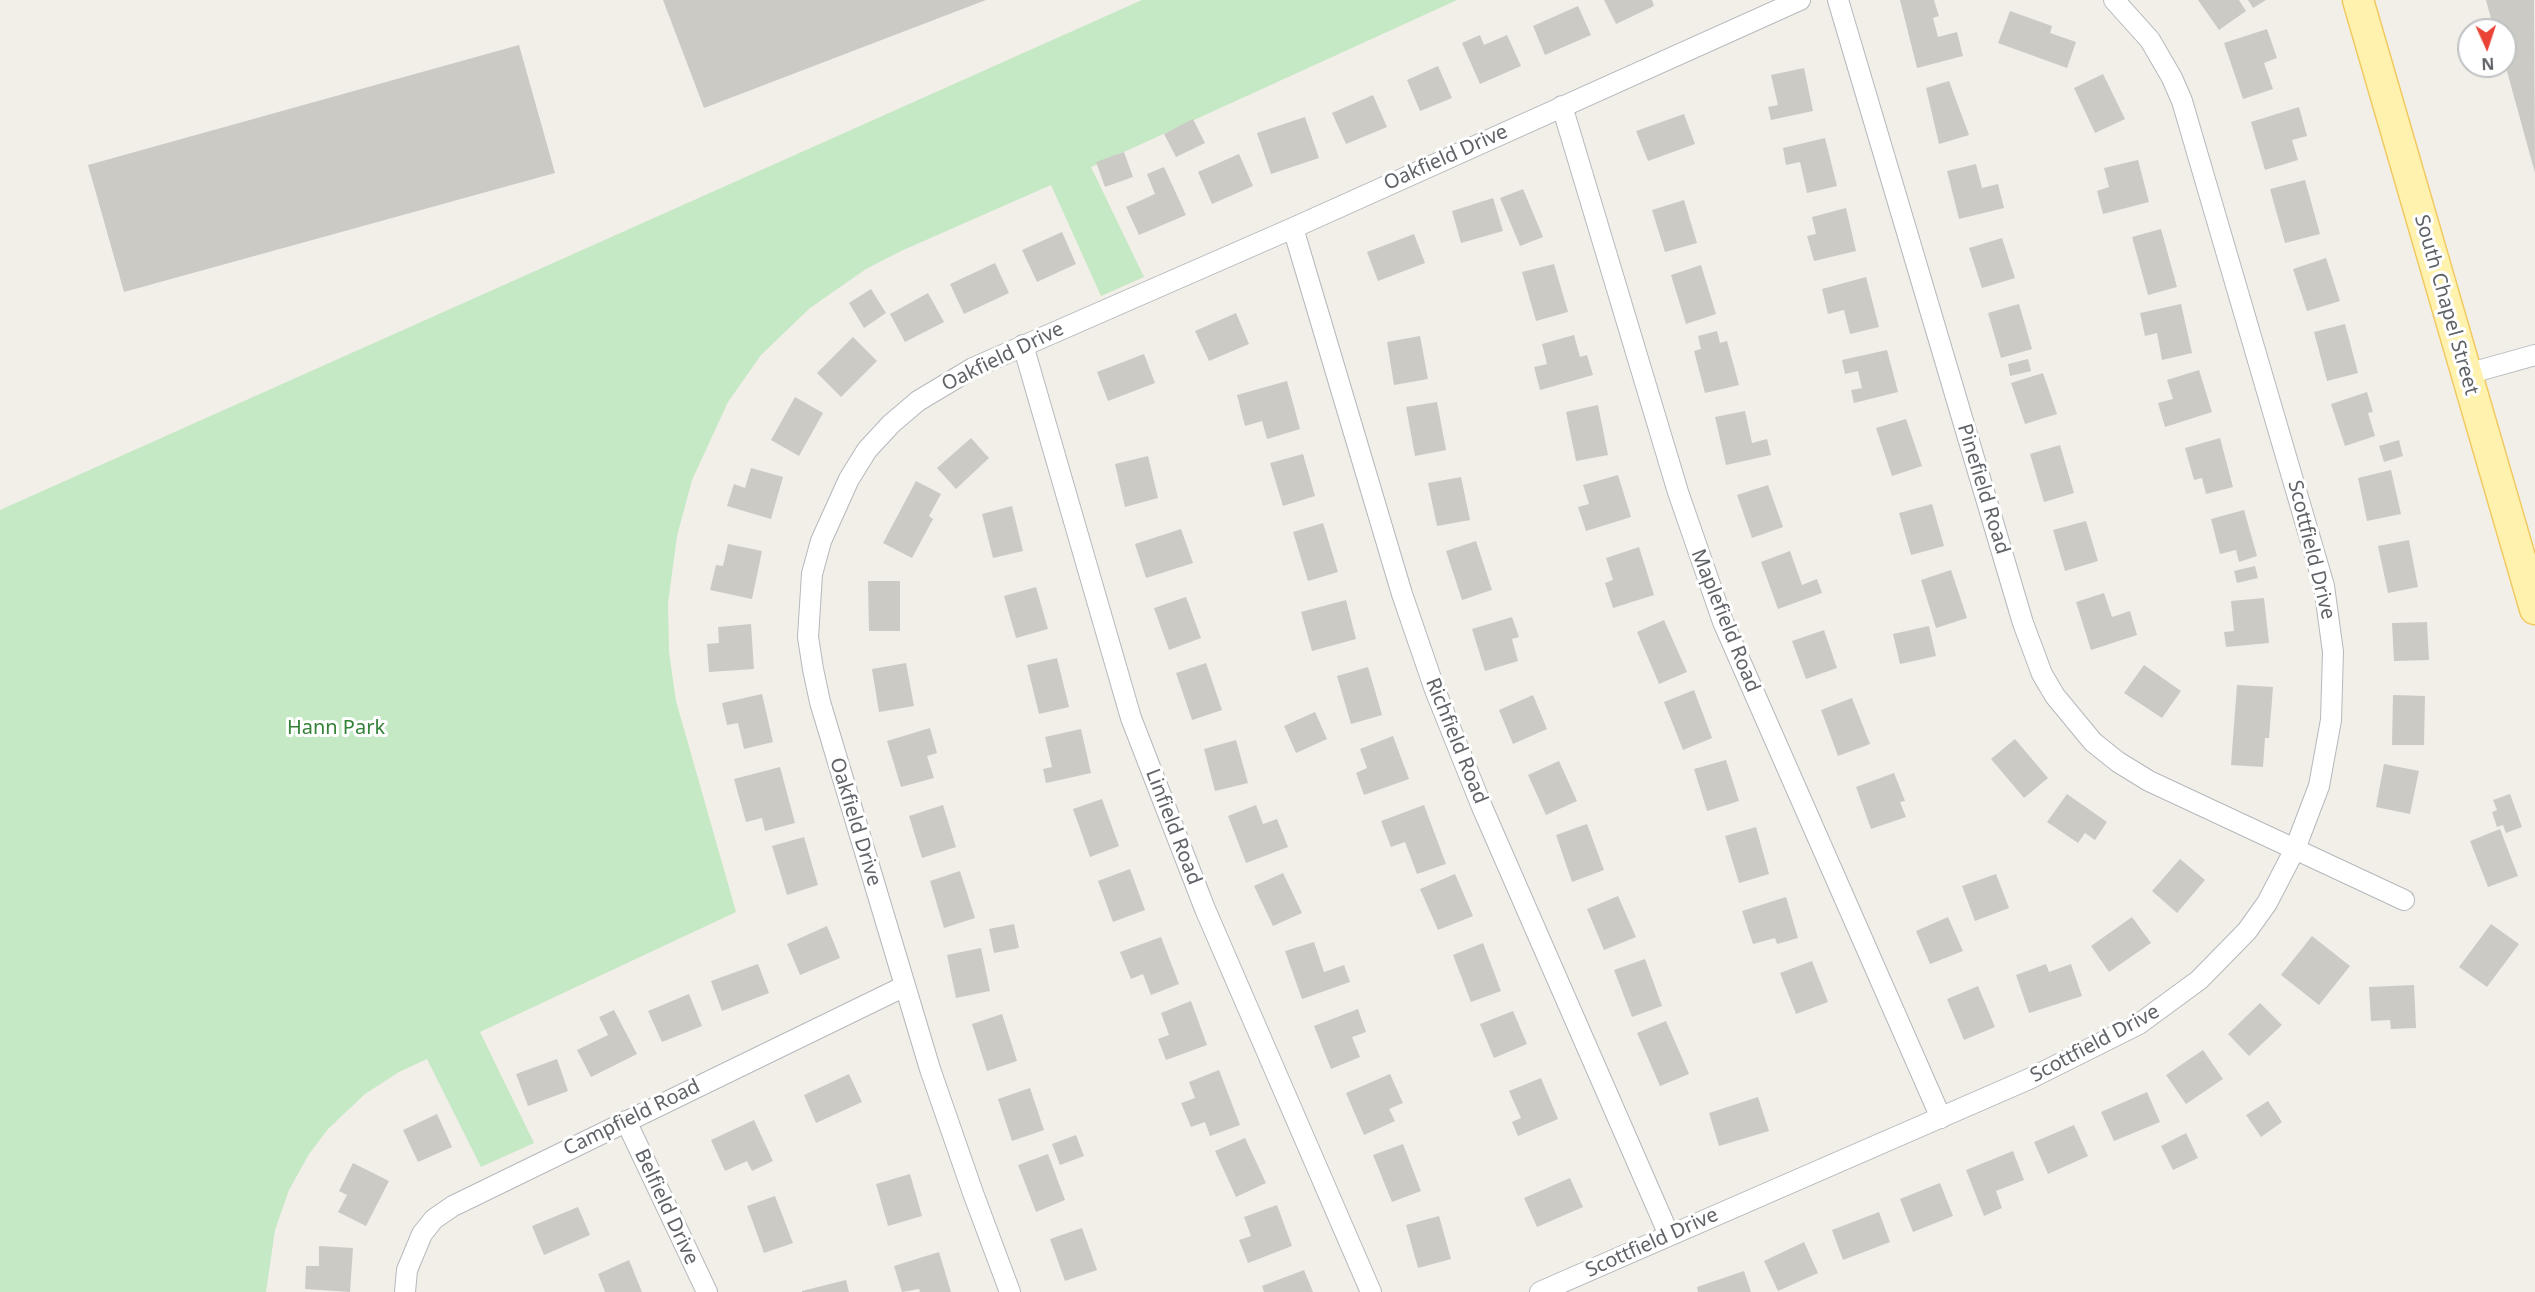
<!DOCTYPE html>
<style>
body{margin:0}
#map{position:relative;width:2535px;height:1292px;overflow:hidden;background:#f1efe8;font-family:"Noto Sans",sans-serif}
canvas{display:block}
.north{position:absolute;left:2457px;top:18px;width:60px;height:60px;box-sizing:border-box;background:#fff;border:2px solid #bfc1c3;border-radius:50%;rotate:177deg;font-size:16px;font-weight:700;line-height:24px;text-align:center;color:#5f6368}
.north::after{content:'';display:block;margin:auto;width:21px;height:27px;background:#ea4335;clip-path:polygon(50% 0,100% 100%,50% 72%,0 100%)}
</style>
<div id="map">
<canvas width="2535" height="1292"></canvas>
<div class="north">N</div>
</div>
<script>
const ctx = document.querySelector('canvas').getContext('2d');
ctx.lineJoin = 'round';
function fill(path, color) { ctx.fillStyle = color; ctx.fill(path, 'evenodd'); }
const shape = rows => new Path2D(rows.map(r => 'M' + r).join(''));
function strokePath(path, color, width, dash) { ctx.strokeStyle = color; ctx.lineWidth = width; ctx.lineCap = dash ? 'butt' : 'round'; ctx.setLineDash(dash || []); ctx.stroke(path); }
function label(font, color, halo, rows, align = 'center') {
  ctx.font = font + ' "Noto Sans",sans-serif'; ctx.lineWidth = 6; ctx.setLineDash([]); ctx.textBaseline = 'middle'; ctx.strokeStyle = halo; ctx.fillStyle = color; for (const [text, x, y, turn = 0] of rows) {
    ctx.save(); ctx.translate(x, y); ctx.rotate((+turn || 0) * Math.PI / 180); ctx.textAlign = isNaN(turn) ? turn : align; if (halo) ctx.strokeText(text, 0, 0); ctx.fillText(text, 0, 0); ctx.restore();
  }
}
const green = shape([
 [1142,0,1457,0,1091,167,1144,277,1101,296,1051,185,901,251,866,269,810,308,761,355,728,402,692,480,677,536,668,603,669,652,676,701,736,912,480,1032,534,1143,481,1167,427,1059,399,1072,365,1094,328,1129,309,1154,289,1190,275,1230,266,1292,0,1292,0,510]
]);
const building = shape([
 [663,0,986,0,704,108],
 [1604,0,1652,0,1654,6,1616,24],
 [1900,0,1934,0,1939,16,1933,18,1938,37,1957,32,1963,56,1917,68],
 [2198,0,2239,0,2246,11,2219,30],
 [2248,0,2266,0,2253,8],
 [2486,0,2534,0,2535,173,2505,64,2505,30,2494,30],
 [1578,6,1591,35,1545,55,1533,26],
 [2010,11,2052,26,2050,33,2076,42,2067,68,1998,43],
 [2267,29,2277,58,2264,63,2273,89,2243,99,2224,43],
 [1480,35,1484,45,1507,35,1521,66,1480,84,1462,43],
 [519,45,555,173,124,292,88,165],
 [1438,66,1452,98,1420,111,1407,80],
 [1804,68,1813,111,1771,120,1768,107,1778,105,1771,75],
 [2103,74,2125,119,2095,133,2074,88],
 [1949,81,1969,135,1939,144,1926,88],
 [1373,95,1387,127,1346,144,1332,113],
 [2299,107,2307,136,2292,140,2298,160,2265,170,2251,122],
 [1684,114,1695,144,1648,161,1636,131],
 [1305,117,1319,158,1271,174,1257,133],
 [1193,119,1205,143,1176,157,1164,134],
 [1825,138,1837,186,1807,193,1800,162,1786,165,1783,148],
 [1124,152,1133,177,1105,187,1096,162],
 [1239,154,1253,186,1212,204,1198,172],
 [2138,160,2149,202,2103,214,2097,191,2109,187,2104,168],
 [1976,164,1982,188,1998,184,2004,208,1959,219,1947,171],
 [1164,167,1186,215,1139,235,1126,207,1155,194,1147,174],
 [2305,180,2320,234,2285,243,2270,189],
 [1523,189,1543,237,1520,246,1500,198],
 [1493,198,1503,231,1461,243,1452,211],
 [1684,200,1697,243,1665,252,1652,210],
 [1846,208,1856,251,1814,261,1807,236,1816,234,1812,217],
 [2161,229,2177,287,2148,295,2132,237],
 [1062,232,1076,264,1037,282,1022,250],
 [1414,234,1425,263,1378,281,1367,252],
 [2002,238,2015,278,1982,288,1969,248],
 [2326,258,2340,301,2307,311,2293,269],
 [995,263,1009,293,964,314,950,284],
 [1554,264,1568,312,1536,321,1522,272],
 [1701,265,1716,314,1686,324,1671,275],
 [1866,277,1879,327,1850,334,1844,310,1828,314,1822,289],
 [871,289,886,313,864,328,849,303],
 [928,293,944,322,905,342,890,314],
 [2019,304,2032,349,2001,358,1988,313],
 [2181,304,2192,353,2162,360,2157,333,2145,336,2140,313],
 [1236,313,1249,344,1209,361,1195,331],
 [2345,324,2358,373,2327,381,2314,332],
 [1717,331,1720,343,1727,341,1739,385,1705,393,1694,351,1701,349,1698,336],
 [1574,335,1580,357,1587,355,1593,375,1540,390,1534,367,1547,364,1542,344],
 [1420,336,1428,379,1394,385,1387,342],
 [853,337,877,361,841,397,817,373],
 [1887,350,1898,392,1854,403,1851,390,1862,388,1858,371,1845,374,1842,360],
 [1144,354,1155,383,1108,401,1097,372],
 [2028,359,2031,371,2010,376,2008,364],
 [2199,370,2212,412,2165,427,2158,403,2173,399,2167,380],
 [2043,373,2057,414,2025,424,2011,383],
 [1287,381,1300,429,1267,439,1262,421,1245,426,1237,395],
 [2367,392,2373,412,2368,413,2375,436,2345,446,2331,404],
 [795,397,823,413,799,456,771,440],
 [1437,402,1446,450,1415,456,1406,407],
 [1598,405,1608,455,1576,461,1566,412],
 [1745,411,1752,443,1767,439,1771,455,1726,465,1715,417],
 [1906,419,1922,466,1892,476,1876,428],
 [971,438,989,458,956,489,937,468],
 [2220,438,2233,487,2206,494,2202,478,2194,480,2185,448],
 [2399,440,2403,456,2384,462,2379,446],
 [2060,445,2074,493,2044,502,2030,454],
 [1303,454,1315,496,1283,506,1270,463],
 [1148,456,1158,498,1125,507,1115,464],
 [751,468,783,477,771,519,727,506,734,484,745,488],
 [2391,470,2401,514,2367,521,2358,478],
 [1618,475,1631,517,1586,531,1578,507,1589,504,1583,485],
 [1461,477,1470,520,1437,526,1428,483],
 [916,481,941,494,929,516,933,519,912,558,883,543],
 [1768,485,1783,527,1752,538,1737,495],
 [1932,504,1944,546,1911,555,1899,513],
 [1012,506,1023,551,993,558,982,514],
 [2244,510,2257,556,2239,562,2236,550,2220,554,2211,519],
 [2086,521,2098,561,2065,571,2053,530],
 [1323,523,1338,572,1308,581,1293,532],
 [1181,529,1193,563,1146,578,1135,544],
 [2409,540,2418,587,2388,593,2378,546],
 [1476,541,1492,590,1462,600,1446,551],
 [728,544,762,551,752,599,710,590,716,565,723,566],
 [1639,547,1654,595,1613,608,1605,583,1613,580,1606,558],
 [1790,551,1802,585,1817,579,1822,593,1778,609,1761,562],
 [2255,566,2258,578,2237,583,2234,571],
 [1951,570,1967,618,1936,628,1921,580],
 [868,581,900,581,900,631,869,631],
 [1036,587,1048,629,1016,638,1004,596],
 [2104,593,2112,617,2130,611,2137,635,2091,650,2076,602],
 [1186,597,1201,638,1169,650,1154,608],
 [2264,598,2269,643,2226,647,2224,632,2234,631,2231,601],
 [1346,600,1356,639,1312,651,1301,612],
 [1512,617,1519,637,1512,639,1518,661,1485,671,1472,629],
 [1664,620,1687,672,1659,684,1637,632],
 [2427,622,2429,660,2394,661,2392,623],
 [751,624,754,669,709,672,707,644,719,643,718,627],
 [1929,626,1936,656,1900,664,1893,634],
 [1824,630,1837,668,1806,679,1792,641],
 [1057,658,1069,707,1039,714,1027,665],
 [906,663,914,706,879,712,872,669],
 [1206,663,1222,710,1192,720,1176,673],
 [2144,665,2181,691,2162,718,2124,693],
 [1368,667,1382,715,1351,724,1337,676],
 [2237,685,2273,687,2269,738,2265,738,2263,767,2231,765],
 [1694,690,1712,738,1683,750,1664,702],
 [762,694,773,742,744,749,738,723,727,725,722,703],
 [1533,695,1547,729,1513,744,1499,710],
 [2393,695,2425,696,2424,745,2392,745],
 [1852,698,1870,744,1838,756,1821,710],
 [1315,712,1327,739,1296,753,1284,726],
 [930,728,937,753,927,756,934,778,901,787,887,741],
 [1081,729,1091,773,1046,783,1043,769,1052,767,1045,737],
 [1393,736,1409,779,1364,795,1356,773,1367,768,1360,749],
 [2015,739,2048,778,2024,798,1991,759],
 [1236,740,1248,783,1215,791,1204,749],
 [1726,760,1739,801,1707,811,1694,769],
 [1559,761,1577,801,1546,815,1528,775],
 [2384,764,2419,771,2410,814,2376,807],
 [780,767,795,823,765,831,762,818,746,822,734,779],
 [1894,773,1905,801,1900,802,1906,817,1871,829,1856,787],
 [2067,794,2107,822,2095,840,2085,833,2078,843,2047,822],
 [2510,794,2522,827,2506,833,2503,825,2497,827,2492,812,2497,810,2493,800],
 [1102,799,1119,846,1090,857,1073,809],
 [943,805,956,847,922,858,909,816],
 [1256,805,1263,824,1277,819,1288,847,1246,863,1228,816],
 [1424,805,1446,864,1417,874,1405,842,1391,847,1381,821],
 [1587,824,1604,870,1572,882,1556,835],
 [1756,827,1769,874,1739,883,1725,836],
 [2500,829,2518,876,2488,887,2470,841],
 [804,837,818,885,787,895,772,846],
 [2180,859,2205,880,2177,913,2152,891],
 [1130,869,1145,910,1113,922,1098,881],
 [960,871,975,918,944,928,930,881],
 [1283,873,1302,913,1273,926,1254,886],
 [1455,874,1473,916,1438,930,1420,889],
 [1996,874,2009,908,1975,921,1962,886],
 [1618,896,1636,937,1604,950,1587,909],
 [1786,897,1798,938,1777,944,1775,938,1753,944,1742,911],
 [1948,917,1963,951,1930,964,1916,931],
 [2132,917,2151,943,2109,972,2091,946],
 [1014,924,1019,948,994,953,989,929],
 [2491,924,2519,944,2487,987,2459,967],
 [827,926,840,958,800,975,787,944],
 [2312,936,2350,966,2319,1005,2281,975],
 [1161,937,1179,984,1151,995,1143,974,1131,979,1120,952],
 [1314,942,1324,972,1344,965,1350,982,1302,999,1285,951],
 [1483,943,1501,991,1471,1002,1453,955],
 [981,948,990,991,956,998,947,955],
 [1645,959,1662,1006,1632,1017,1614,970],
 [1812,961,1828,1002,1796,1014,1780,973],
 [758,964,769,993,722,1011,711,981],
 [2046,964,2049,972,2071,964,2082,996,2029,1013,2016,975],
 [2414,985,2416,1028,2391,1029,2390,1020,2371,1021,2369,987],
 [1978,986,1995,1027,1964,1040,1947,999],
 [689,994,702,1026,662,1042,648,1011],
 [1191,1001,1207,1045,1166,1060,1158,1039,1169,1035,1161,1013],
 [2260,1003,2282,1025,2249,1056,2228,1034],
 [1358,1009,1366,1032,1352,1037,1360,1057,1331,1069,1314,1026],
 [614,1010,637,1054,591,1077,577,1050,608,1035,599,1017],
 [1513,1011,1527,1044,1494,1058,1480,1024],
 [1002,1014,1017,1061,987,1071,972,1024],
 [1666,1021,1689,1074,1660,1086,1637,1033],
 [2203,1050,2223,1079,2186,1104,2166,1075],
 [557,1059,568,1091,528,1106,516,1074],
 [1219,1070,1240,1125,1210,1136,1205,1122,1191,1127,1181,1103,1195,1098,1189,1082],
 [849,1074,862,1102,816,1123,804,1095],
 [1390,1074,1403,1103,1389,1109,1395,1121,1364,1135,1346,1093],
 [1541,1078,1558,1119,1518,1136,1512,1122,1521,1118,1509,1091],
 [1030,1088,1044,1130,1012,1141,998,1099],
 [2147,1092,2160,1122,2114,1141,2101,1112],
 [1758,1097,1769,1131,1719,1146,1709,1113],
 [2268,1101,2282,1122,2261,1137,2246,1115],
 [437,1114,452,1147,418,1162,403,1130],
 [754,1120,773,1161,752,1171,747,1161,725,1171,711,1140],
 [2074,1125,2088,1156,2048,1174,2034,1142],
 [2186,1133,2198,1158,2173,1170,2161,1146],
 [1076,1135,1084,1156,1060,1165,1052,1144],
 [1245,1138,1266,1183,1236,1197,1215,1151],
 [1403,1144,1421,1191,1392,1202,1373,1155],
 [2013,1151,2024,1180,1996,1191,2002,1208,1984,1216,1966,1170],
 [1048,1154,1065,1200,1036,1212,1018,1165],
 [353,1163,389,1181,366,1226,338,1212,347,1195,339,1191],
 [910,1174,922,1216,888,1226,876,1184],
 [1570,1178,1583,1207,1537,1227,1524,1198],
 [1940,1183,1953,1216,1913,1232,1900,1199],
 [775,1196,793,1243,764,1253,747,1206],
 [1277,1205,1292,1246,1248,1263,1239,1240,1251,1236,1244,1217],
 [578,1207,590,1235,544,1255,532,1226],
 [1879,1212,1890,1242,1843,1260,1832,1230],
 [1439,1216,1451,1259,1418,1268,1406,1225],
 [1082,1228,1097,1270,1065,1281,1050,1239],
 [1804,1242,1818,1273,1778,1291,1764,1261],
 [319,1246,353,1248,350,1292,305,1289,306,1266,319,1266],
 [939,1252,951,1292,920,1292,919,1289,902,1292,894,1266],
 [629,1260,642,1292,605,1292,598,1274],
 [1304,1270,1313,1292,1264,1292,1262,1286],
 [1744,1271,1751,1292,1698,1292,1697,1287],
 [846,1280,849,1292,802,1292,802,1291]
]);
const street = shape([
 [1838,0,2023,623,2042,674,2055,696,2093,742,2118,762,2149,781,2404,900],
 [1562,106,1678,492,1723,622,1941,1118],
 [1293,228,1402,594,1435,690,1482,807,1669,1235],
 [1023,345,1131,718,1205,909,1371,1292],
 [2467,374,2535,355],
 [626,1121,707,1292],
 [405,1292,407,1270,422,1234,434,1219,453,1206,905,986],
 [1010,1292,973,1193,930,1069,820,702,813,669,808,637,812,574,821,541,849,479,867,450,891,424,918,401,973,368,1293,228,1800,0],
 [1540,1292,2029,1079,2139,1024,2199,980,2247,931,2267,903,2295,849,2319,786,2331,720,2333,652,2324,586,2182,101,2172,78,2150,40,2114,0]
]);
const primary = shape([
 [2358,0,2535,609]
]);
const streetNames = [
 ["Oakfield Drive",1446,158,-24],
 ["South Chapel Street",2446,305,74],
 ["Oakfield Drive",1003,357,-26],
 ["Pinefield Road",1983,489,73],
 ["Scottfield Drive",2311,550,76],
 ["Maplefield Road",1725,621,68],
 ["Richfield Road",1456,741,68],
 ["Oakfield Drive",855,822,73],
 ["Linfield Road",1173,827,69],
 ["Scottfield Drive",2095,1044,-28],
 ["Campfield Road",632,1118,-26],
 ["Belfield Drive",666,1207,65],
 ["Scottfield Drive",1652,1243,-24]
];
const parkNames = [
 ["Hann Park",336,728]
];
fill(green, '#c5e8c5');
fill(building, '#cccac5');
strokePath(street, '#b5b8bc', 22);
strokePath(primary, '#f2c960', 33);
strokePath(street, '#fff', 20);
strokePath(primary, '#fff2af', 30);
label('20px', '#5f6368', '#fff', streetNames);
label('20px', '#348238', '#fff', parkNames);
</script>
